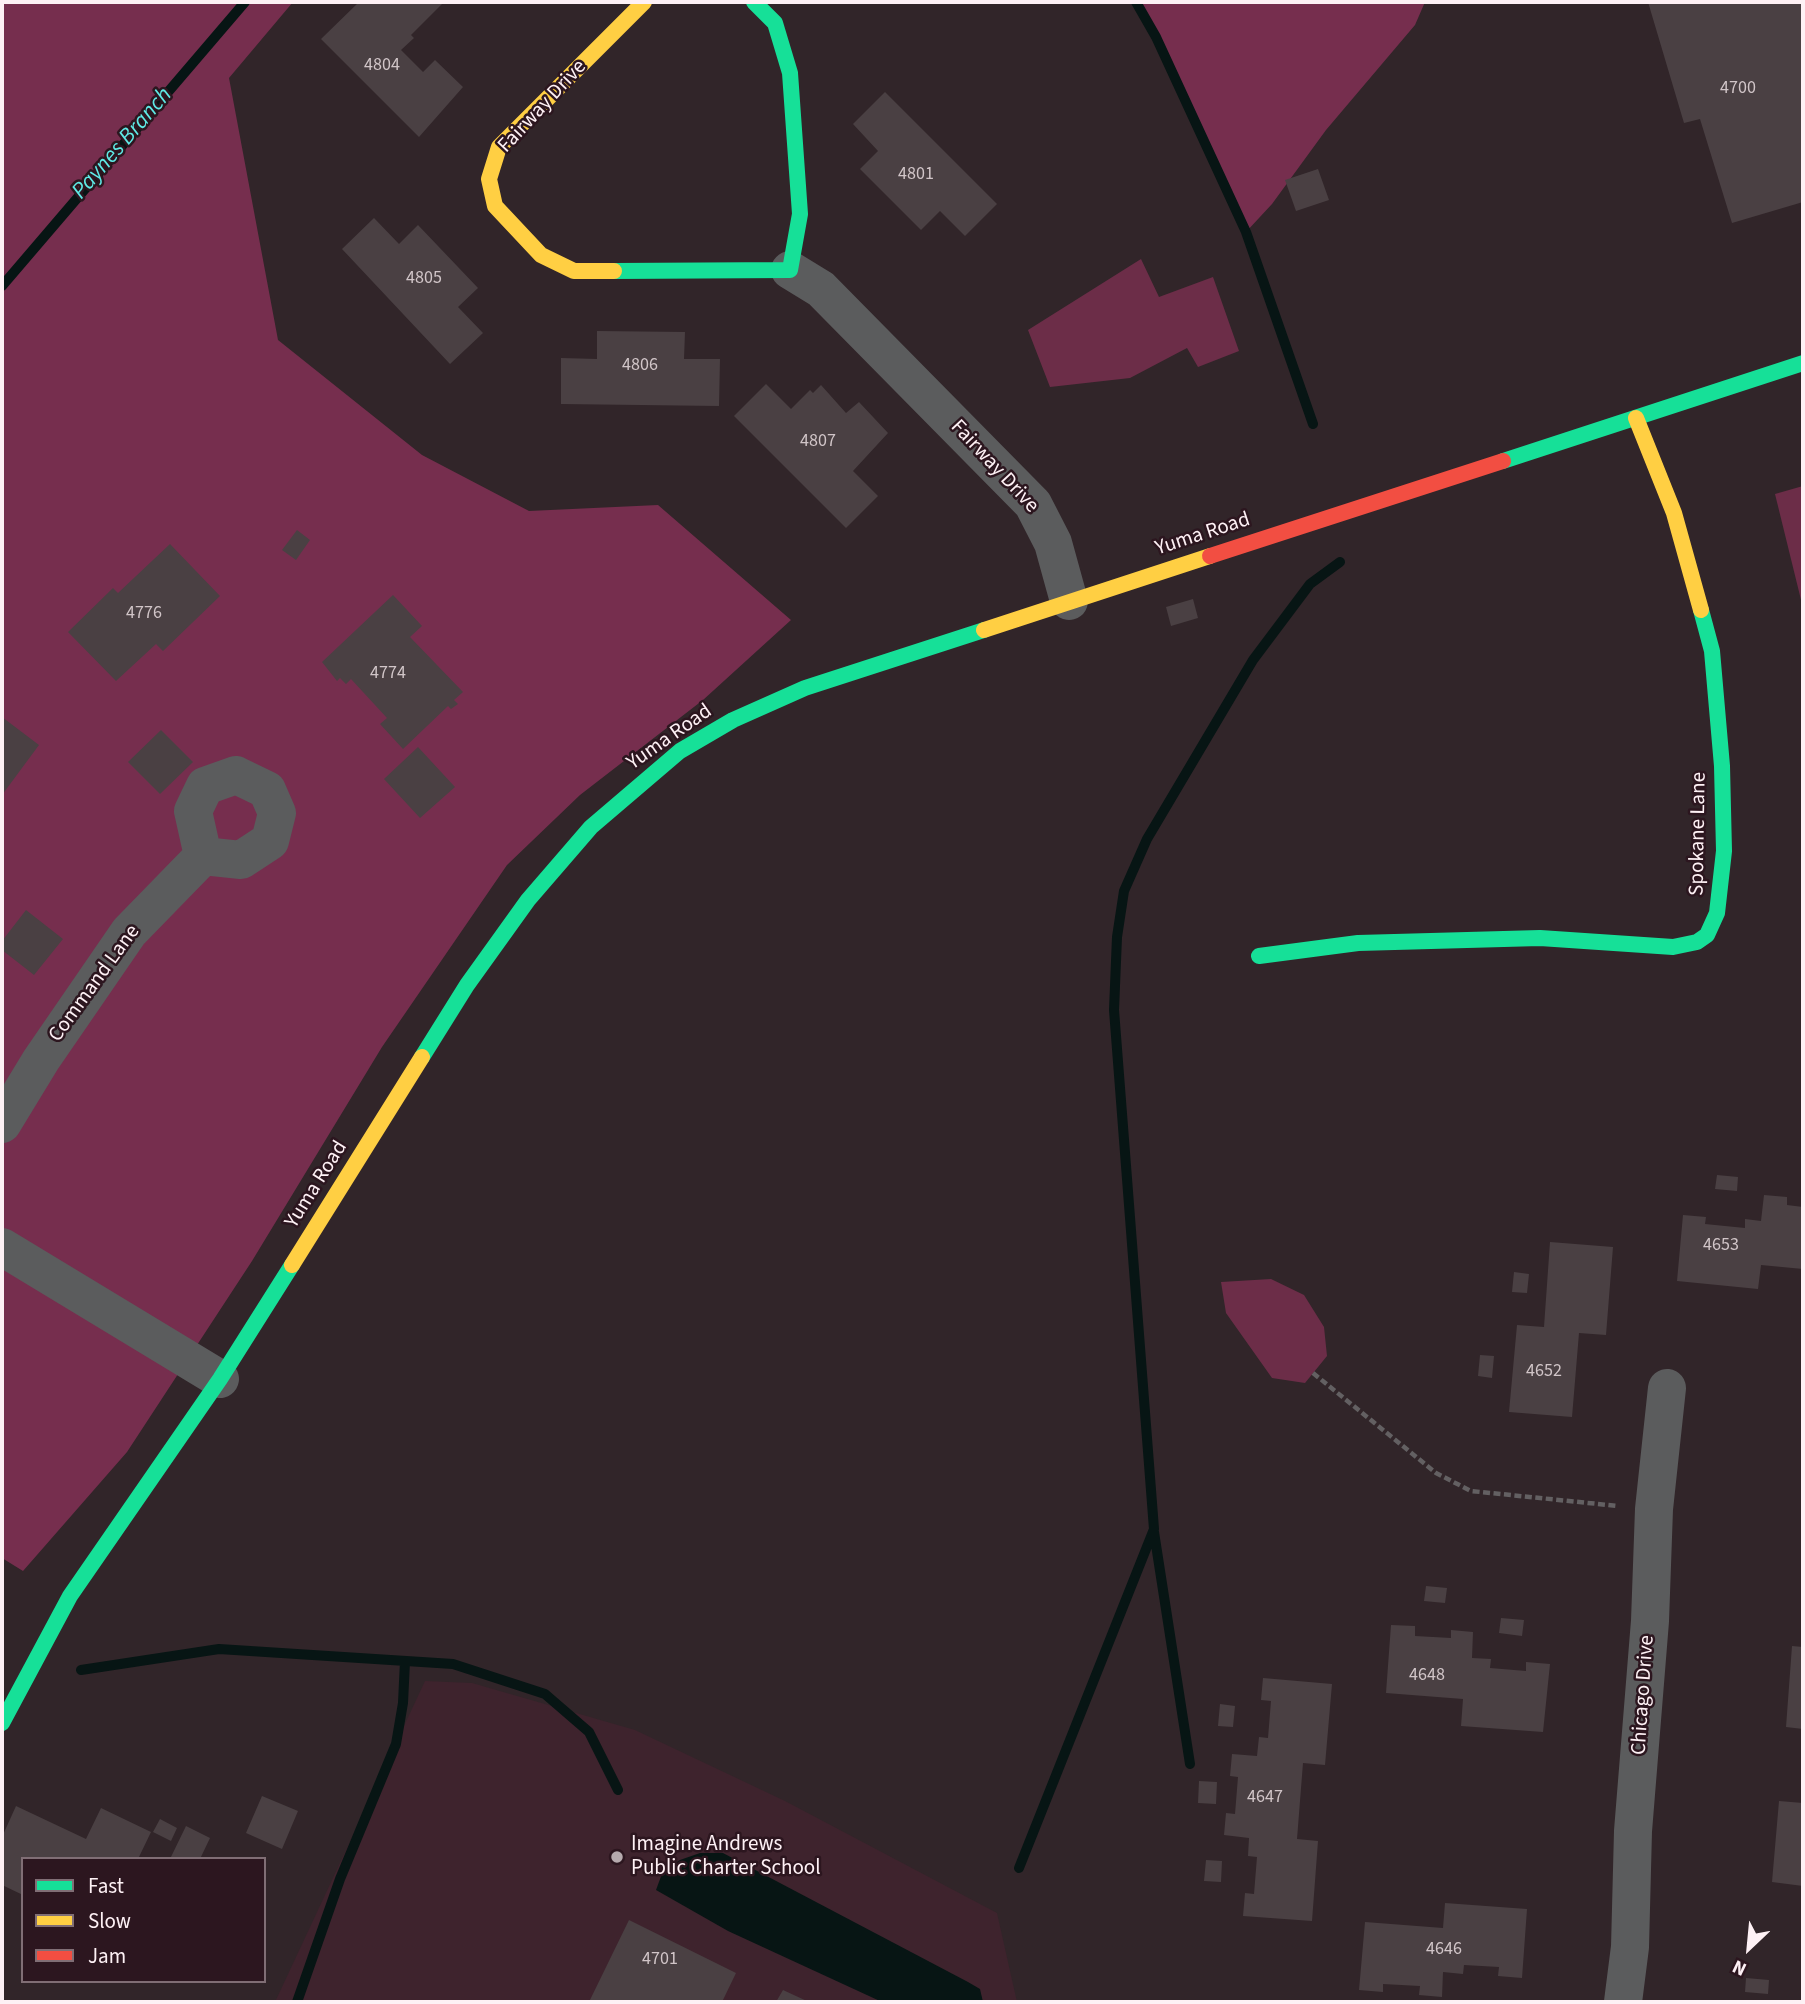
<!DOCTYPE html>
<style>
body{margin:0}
#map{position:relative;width:1805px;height:2004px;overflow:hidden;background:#312529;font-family:"Source Sans 3",sans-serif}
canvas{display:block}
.frame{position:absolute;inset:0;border:4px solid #fef1f5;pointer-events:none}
.legend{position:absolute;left:21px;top:1857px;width:245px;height:126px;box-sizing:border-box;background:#2c161f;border:2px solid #806e75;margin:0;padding:9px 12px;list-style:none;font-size:21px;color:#fef1f5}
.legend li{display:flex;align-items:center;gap:14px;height:35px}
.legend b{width:35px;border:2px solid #806e75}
.north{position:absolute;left:1714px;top:1913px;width:70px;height:70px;-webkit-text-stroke:5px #2c161f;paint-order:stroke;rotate:206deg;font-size:19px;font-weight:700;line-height:28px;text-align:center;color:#fef1f5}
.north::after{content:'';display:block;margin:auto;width:24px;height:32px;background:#fef1f5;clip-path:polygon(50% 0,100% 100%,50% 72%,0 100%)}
</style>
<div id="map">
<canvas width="1805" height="2004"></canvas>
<div class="frame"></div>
<ul class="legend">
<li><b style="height:9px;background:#16e098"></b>Fast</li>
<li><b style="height:9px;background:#ffcf43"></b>Slow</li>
<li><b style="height:9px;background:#f24e42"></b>Jam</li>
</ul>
<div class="north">N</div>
</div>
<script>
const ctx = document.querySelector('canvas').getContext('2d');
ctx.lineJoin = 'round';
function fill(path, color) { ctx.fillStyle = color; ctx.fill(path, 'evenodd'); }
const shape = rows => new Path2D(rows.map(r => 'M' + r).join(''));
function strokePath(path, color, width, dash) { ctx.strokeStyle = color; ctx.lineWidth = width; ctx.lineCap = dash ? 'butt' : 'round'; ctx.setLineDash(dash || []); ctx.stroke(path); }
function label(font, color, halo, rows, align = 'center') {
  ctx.font = font + ' "Source Sans 3",sans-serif'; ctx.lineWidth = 5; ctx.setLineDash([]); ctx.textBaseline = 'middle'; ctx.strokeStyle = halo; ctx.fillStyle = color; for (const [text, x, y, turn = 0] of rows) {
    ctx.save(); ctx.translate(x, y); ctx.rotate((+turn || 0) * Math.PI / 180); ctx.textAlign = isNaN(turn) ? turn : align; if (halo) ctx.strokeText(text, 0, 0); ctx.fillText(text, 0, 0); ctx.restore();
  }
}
const built = shape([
 [425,1681,472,1683,635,1730,785,1801,997,1913,1017,2002,275,2002]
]);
const green = shape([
 [1141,259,1159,297,1213,277,1239,351,1198,367,1187,348,1130,378,1050,387,1028,330],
 [1803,486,1803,608,1775,494],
 [1271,1279,1304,1295,1324,1327,1327,1356,1305,1383,1272,1378,1226,1313,1221,1282]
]);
const forest = shape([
 [2,2,293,2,229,78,278,340,422,455,529,511,658,505,791,620,703,700,580,795,507,865,382,1047,252,1261,127,1452,23,1571,2,1558],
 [1136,2,1425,2,1415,25,1326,130,1272,204,1246,232,1156,37]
]);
const water = shape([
 [700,1853,723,1853,968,1982,980,1989,983,2002,882,2002,728,1931,656,1890,663,1871,680,1860]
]);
const stream = shape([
 [1136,2,1156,37,1246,232,1313,424],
 [2,286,245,2],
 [1154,1532,1190,1764],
 [81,1670,219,1649,453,1664,545,1694,589,1732,618,1790],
 [1019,1868,1154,1529,1114,1010,1117,937,1124,891,1147,839,1253,660,1310,584,1340,562],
 [297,2002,340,1879,396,1744,403,1703,405,1661]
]);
const building = shape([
 [359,2,444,2,411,35,414,38,401,50,423,72,435,60,463,87,419,137,321,39],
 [1648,2,1803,2,1803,202,1732,223,1700,119,1684,123],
 [885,92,997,204,965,236,940,211,921,230,860,169,878,151,853,124],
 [1318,169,1329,200,1296,211,1285,180],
 [374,218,399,244,418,225,478,288,458,307,483,333,450,364,342,249],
 [597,331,685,332,684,359,720,359,719,406,561,404,561,358,597,359],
 [766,384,791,409,810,390,813,393,821,385,846,413,859,402,888,433,853,471,878,496,846,528,734,416],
 [297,530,310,540,296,560,282,550],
 [170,544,220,596,163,651,156,644,116,681,68,632,113,588,118,593],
 [393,595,422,626,410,637,463,692,454,700,458,704,451,709,448,706,403,749,380,724,387,718,351,679,346,684,340,678,337,681,322,662],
 [1193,599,1198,618,1171,626,1166,607],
 [2,717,39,745,2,795],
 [161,730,193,762,160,794,128,762],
 [418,747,455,787,420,818,384,779],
 [26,910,63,939,34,975,2,950,2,941],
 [1717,1175,1738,1177,1737,1191,1715,1189],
 [1764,1195,1787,1197,1787,1205,1803,1207,1803,1269,1761,1265,1758,1289,1677,1281,1683,1215,1706,1217,1705,1224,1745,1228,1745,1219,1761,1221],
 [1550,1242,1613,1247,1606,1335,1579,1333,1572,1417,1509,1412,1517,1325,1544,1327],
 [1514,1272,1529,1274,1527,1293,1512,1292],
 [1480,1355,1494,1356,1492,1378,1478,1376],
 [1426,1586,1447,1588,1445,1603,1424,1601],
 [1501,1618,1524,1620,1522,1636,1499,1633],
 [1391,1625,1415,1626,1415,1636,1451,1638,1451,1630,1473,1632,1472,1658,1491,1659,1490,1668,1526,1671,1526,1662,1550,1664,1543,1732,1461,1726,1463,1699,1386,1693],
 [1792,1646,1803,1647,1803,1729,1786,1727],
 [1263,1678,1332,1684,1325,1765,1303,1763,1297,1839,1318,1841,1312,1921,1243,1916,1245,1893,1254,1894,1257,1857,1248,1856,1249,1838,1224,1835,1226,1813,1235,1814,1238,1777,1230,1776,1232,1754,1257,1756,1259,1737,1268,1738,1271,1701,1261,1700],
 [1220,1704,1235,1706,1233,1727,1218,1726],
 [1199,1781,1217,1782,1216,1804,1198,1803],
 [262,1796,298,1811,282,1849,246,1833],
 [1779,1801,1803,1803,1803,1886,1772,1882],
 [16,1806,86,1839,101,1808,151,1832,138,1859,23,1859,23,1895,2,1885,2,1837],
 [160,1819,177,1828,171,1841,153,1832],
 [186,1826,210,1838,200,1859,170,1859],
 [1206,1860,1222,1861,1221,1882,1204,1881],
 [1445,1903,1527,1909,1522,1978,1498,1976,1499,1967,1464,1965,1463,1974,1443,1972,1442,1997,1419,1995,1420,1986,1383,1984,1383,1992,1359,1990,1365,1922,1443,1928],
 [629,1920,736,1973,722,2002,589,2002],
 [1746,1978,1769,1980,1768,1994,1745,1992],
 [783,1990,809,2002,776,2002]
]);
const path = shape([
 [1313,1373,1436,1473,1471,1491,1618,1506]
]);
const street = shape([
 [790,270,821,289,1033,504,1053,543,1069,601],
 [236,775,267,790,277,813,270,841,241,860,203,856,193,811,205,786,236,775],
 [2,1124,41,1060,129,932,203,856],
 [2,1247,220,1379],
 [1623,2002,1630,1947,1633,1831,1650,1621,1654,1509,1667,1388]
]);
const fast = shape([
 [614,271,790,270,800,214,790,73,775,23,754,2],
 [1503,461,1803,363],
 [1259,956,1358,943,1540,938,1673,947,1697,942,1707,935,1717,913,1724,851,1722,766,1712,651,1701,610],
 [422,1057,467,985,528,900,591,827,680,751,733,720,805,688,984,630],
 [2,1723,70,1596,220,1379,292,1265]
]);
const slow = shape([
 [614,271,574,271,541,255,495,206,489,179,499,147,644,2],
 [1636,418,1674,513,1701,610],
 [984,630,1210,556],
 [292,1265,422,1057]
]);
const jam = shape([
 [1210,556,1503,461]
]);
const markers = [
 [617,1857,7,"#b6aaae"]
];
const numberNames = [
 ["4804",382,66],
 ["4700",1738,89],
 ["4801",916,175],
 ["4805",424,279],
 ["4806",640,366],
 ["4807",818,442],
 ["4776",144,614],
 ["4774",388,674],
 ["4653",1721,1246],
 ["4652",1544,1372],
 ["4648",1427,1676],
 ["4647",1265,1798],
 ["4646",1444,1950],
 ["4701",660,1960]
];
const streetNames = [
 ["Fairway Drive",543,107,-47],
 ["Fairway Drive",994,467,47],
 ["Yuma Road",1203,535,-18],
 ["Yuma Road",670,738,-35],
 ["Spokane Lane",1699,834,-89],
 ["Command Lane",95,984,-54],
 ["Yuma Road",317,1185,-58],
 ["Chicago Drive",1644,1695,-86]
];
const poiNames = [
 ["Imagine Andrews",631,1845],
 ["Public Charter School",631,1869]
];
const waterNames = [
 ["Paynes Branch",123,144,-49]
];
fill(built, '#3e232d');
fill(green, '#6c2d48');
fill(forest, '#762e4e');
fill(water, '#071514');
strokePath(stream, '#071514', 10);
fill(building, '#4a4043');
strokePath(path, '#636062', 4.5, [7, 3.5]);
strokePath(street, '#5b5c5d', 38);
strokePath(fast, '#16e098', 16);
strokePath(slow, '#ffcf43', 16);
strokePath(jam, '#f24e42', 16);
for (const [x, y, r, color] of markers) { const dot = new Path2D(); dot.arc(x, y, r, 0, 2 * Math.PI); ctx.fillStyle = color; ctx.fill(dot); strokePath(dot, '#2c161f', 2.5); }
label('18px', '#d1c5c8', null, numberNames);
label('21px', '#fef1f5', '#2c161f', streetNames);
label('21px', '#fef1f5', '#2c161f', poiNames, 'left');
label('italic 23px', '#5feae6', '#2c161f', waterNames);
</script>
